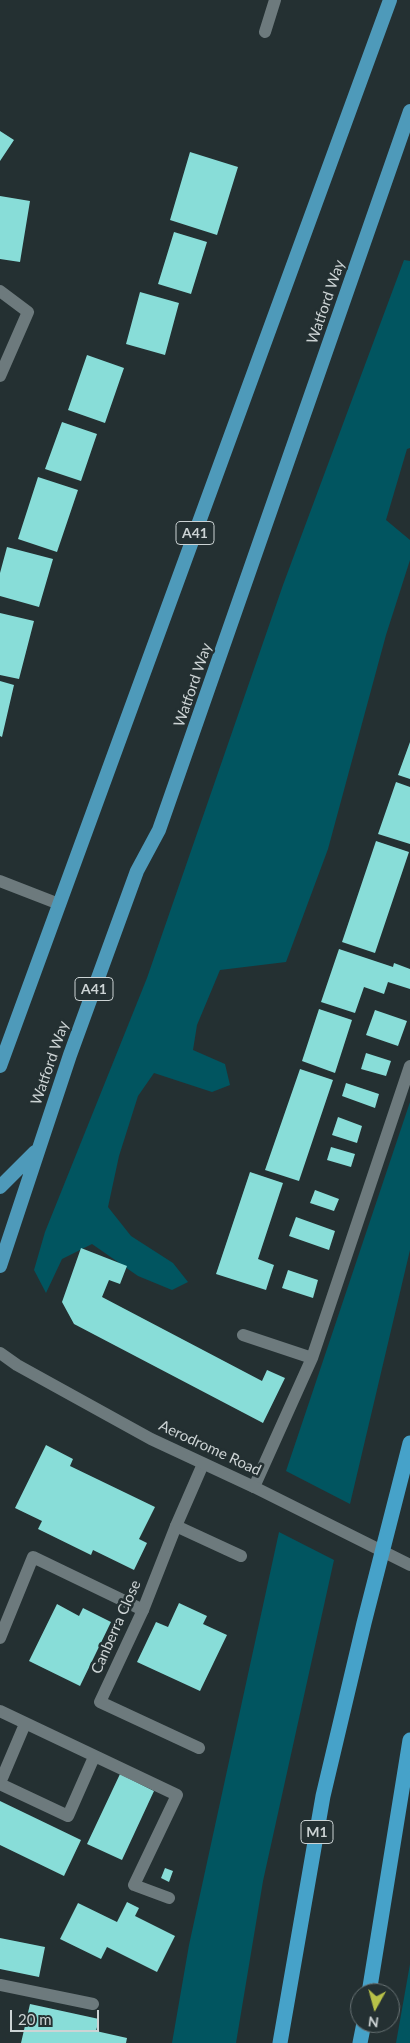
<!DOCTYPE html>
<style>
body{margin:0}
#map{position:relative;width:410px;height:2043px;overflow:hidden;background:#243032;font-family:Lato,sans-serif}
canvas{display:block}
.north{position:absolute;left:350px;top:1983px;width:50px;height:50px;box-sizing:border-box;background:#243032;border:1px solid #677173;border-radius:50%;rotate:187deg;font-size:14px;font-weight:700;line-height:20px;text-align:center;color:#ccd3d4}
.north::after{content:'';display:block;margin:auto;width:18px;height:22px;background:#b7c148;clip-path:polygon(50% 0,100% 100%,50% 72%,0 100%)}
.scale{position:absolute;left:10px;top:2010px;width:89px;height:22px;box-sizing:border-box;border:2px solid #ccd3d4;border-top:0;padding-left:6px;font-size:15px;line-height:18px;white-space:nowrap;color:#ccd3d4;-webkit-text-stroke:4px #243032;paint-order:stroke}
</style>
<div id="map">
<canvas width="410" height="2043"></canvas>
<div class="north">N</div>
<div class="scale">20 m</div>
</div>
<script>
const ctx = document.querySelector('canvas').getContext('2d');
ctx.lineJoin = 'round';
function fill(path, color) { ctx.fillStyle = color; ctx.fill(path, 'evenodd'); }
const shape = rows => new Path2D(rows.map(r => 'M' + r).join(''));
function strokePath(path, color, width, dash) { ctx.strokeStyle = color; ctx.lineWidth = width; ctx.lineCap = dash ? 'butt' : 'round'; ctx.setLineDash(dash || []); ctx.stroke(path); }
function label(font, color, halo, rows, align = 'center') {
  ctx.font = font + ' Lato,sans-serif'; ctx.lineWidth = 5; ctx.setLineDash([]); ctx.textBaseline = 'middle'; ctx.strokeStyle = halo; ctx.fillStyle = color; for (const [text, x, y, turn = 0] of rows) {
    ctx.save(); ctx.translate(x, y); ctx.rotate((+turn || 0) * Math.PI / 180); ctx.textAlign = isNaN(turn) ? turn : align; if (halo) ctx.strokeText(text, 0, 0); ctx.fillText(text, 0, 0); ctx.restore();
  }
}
const green = shape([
 [404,260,410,261,410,448,407,449,386,520,410,540,410,560,386,635,328,849,286,962,220,970,197,1025,193,1050,225,1064,230,1085,212,1092,154,1073,138,1096,119,1156,108,1207,131,1236,173,1263,188,1282,172,1290,138,1276,92,1244,62,1259,46,1293,34,1270,45,1232,147,978,283,585],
 [410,1102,410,1250,350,1504,286,1471],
 [279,1532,334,1560,263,1881,236,2043,172,2043,189,1945],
 [410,1964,410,2043,396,2043]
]);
const building = shape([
 [0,131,14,140,0,161],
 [190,152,238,167,217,235,170,220],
 [0,196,30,201,20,262,0,259],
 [174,232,207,242,191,294,158,284],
 [140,292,179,303,165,355,126,344],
 [87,355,124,368,105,423,68,410],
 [62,422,97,434,81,481,45,469],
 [38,477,78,490,57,552,18,539],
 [7,547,53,559,39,607,0,596,0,573],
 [0,613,34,621,19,679,0,675],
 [0,681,14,685,2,737,0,736],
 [410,742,410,779,398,775],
 [396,782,410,787,410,844,378,834],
 [376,841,409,852,375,953,342,942],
 [339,949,393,967,394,963,410,969,410,989,388,982,384,994,364,987,355,1013,321,1002],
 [319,1009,352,1020,335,1073,302,1061],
 [375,1010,407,1021,398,1046,366,1035],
 [366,1053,391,1061,386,1076,361,1069],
 [300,1069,333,1080,299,1181,265,1170],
 [346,1083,379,1094,375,1108,342,1096],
 [338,1117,362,1126,357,1143,332,1135],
 [331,1147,355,1154,351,1167,327,1160],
 [250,1172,283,1183,258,1259,274,1265,266,1290,216,1274],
 [315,1190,339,1199,334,1211,310,1203],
 [296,1217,335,1231,329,1250,289,1236],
 [81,1248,127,1266,120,1284,109,1280,102,1297,262,1381,267,1370,285,1378,263,1423,74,1324,62,1302],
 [288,1270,318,1280,313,1298,282,1288],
 [46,1445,73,1459,70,1466,155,1507,139,1539,147,1543,134,1570,93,1550,91,1555,38,1529,42,1521,15,1508],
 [179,1603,207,1616,203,1624,227,1635,200,1691,137,1662,156,1622,168,1627],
 [57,1604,79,1616,83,1608,111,1622,80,1686,29,1661],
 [120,1774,154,1791,122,1860,87,1844],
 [0,1801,81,1840,64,1876,0,1845],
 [165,1868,173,1871,169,1882,161,1878],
 [127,1902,139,1908,135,1916,175,1936,157,1972,107,1947,101,1959,60,1939,78,1903,117,1922],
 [0,1938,45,1947,39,1977,0,1969],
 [30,2004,99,2019,96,2031,127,2038,126,2043,21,2043]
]);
const service = shape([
 [0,291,28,312,0,376],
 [0,881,59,904],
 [243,1335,312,1358],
 [254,1487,312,1358,410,1066],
 [176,1526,241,1556],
 [0,1638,33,1557,143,1610],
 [0,1711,177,1795,134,1885,169,1898],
 [0,1783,25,1724],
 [0,1784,68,1816,94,1757],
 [0,1985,93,2004]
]);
const minor = shape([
 [265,32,275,0],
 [199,1748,100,1702,143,1610,176,1526,203,1464]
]);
const tertiary = shape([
 [0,1353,17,1365,151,1439,254,1487,410,1565]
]);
const trunk = shape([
 [0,1066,390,0],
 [0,1187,35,1152],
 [0,1266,70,1055,137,871,159,830,410,111]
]);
const motorway = shape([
 [369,1993,410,1740],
 [280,2043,323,1796,364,1623,410,1443],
 [360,2043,364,2023]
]);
const shields = [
 [195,533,38],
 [94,989,38],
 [317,1832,32]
];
const shieldNames = [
 ["A41",195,533],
 ["A41",94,989],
 ["M1",317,1832]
];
const streetNames = [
 ["Watford Way",326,302,-71],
 ["Watford Way",193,685,-71],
 ["Watford Way",50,1063,-71],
 ["Aerodrome Road",210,1448,25],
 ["Canberra Close",116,1627,-66]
];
fill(green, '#015560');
fill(building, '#88ddd8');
strokePath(service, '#6d7a7d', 12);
strokePath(minor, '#6d7a7d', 12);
strokePath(tertiary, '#6d7a7d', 12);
strokePath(trunk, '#4e9aba', 14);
strokePath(motorway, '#46a2c9', 15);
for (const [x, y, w] of shields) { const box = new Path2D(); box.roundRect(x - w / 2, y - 11.5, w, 23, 4); ctx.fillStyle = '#243032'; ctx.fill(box); strokePath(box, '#ccd3d4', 1); }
label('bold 14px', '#ccd3d4', null, shieldNames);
label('15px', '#ccd3d4', '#243032', streetNames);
</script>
